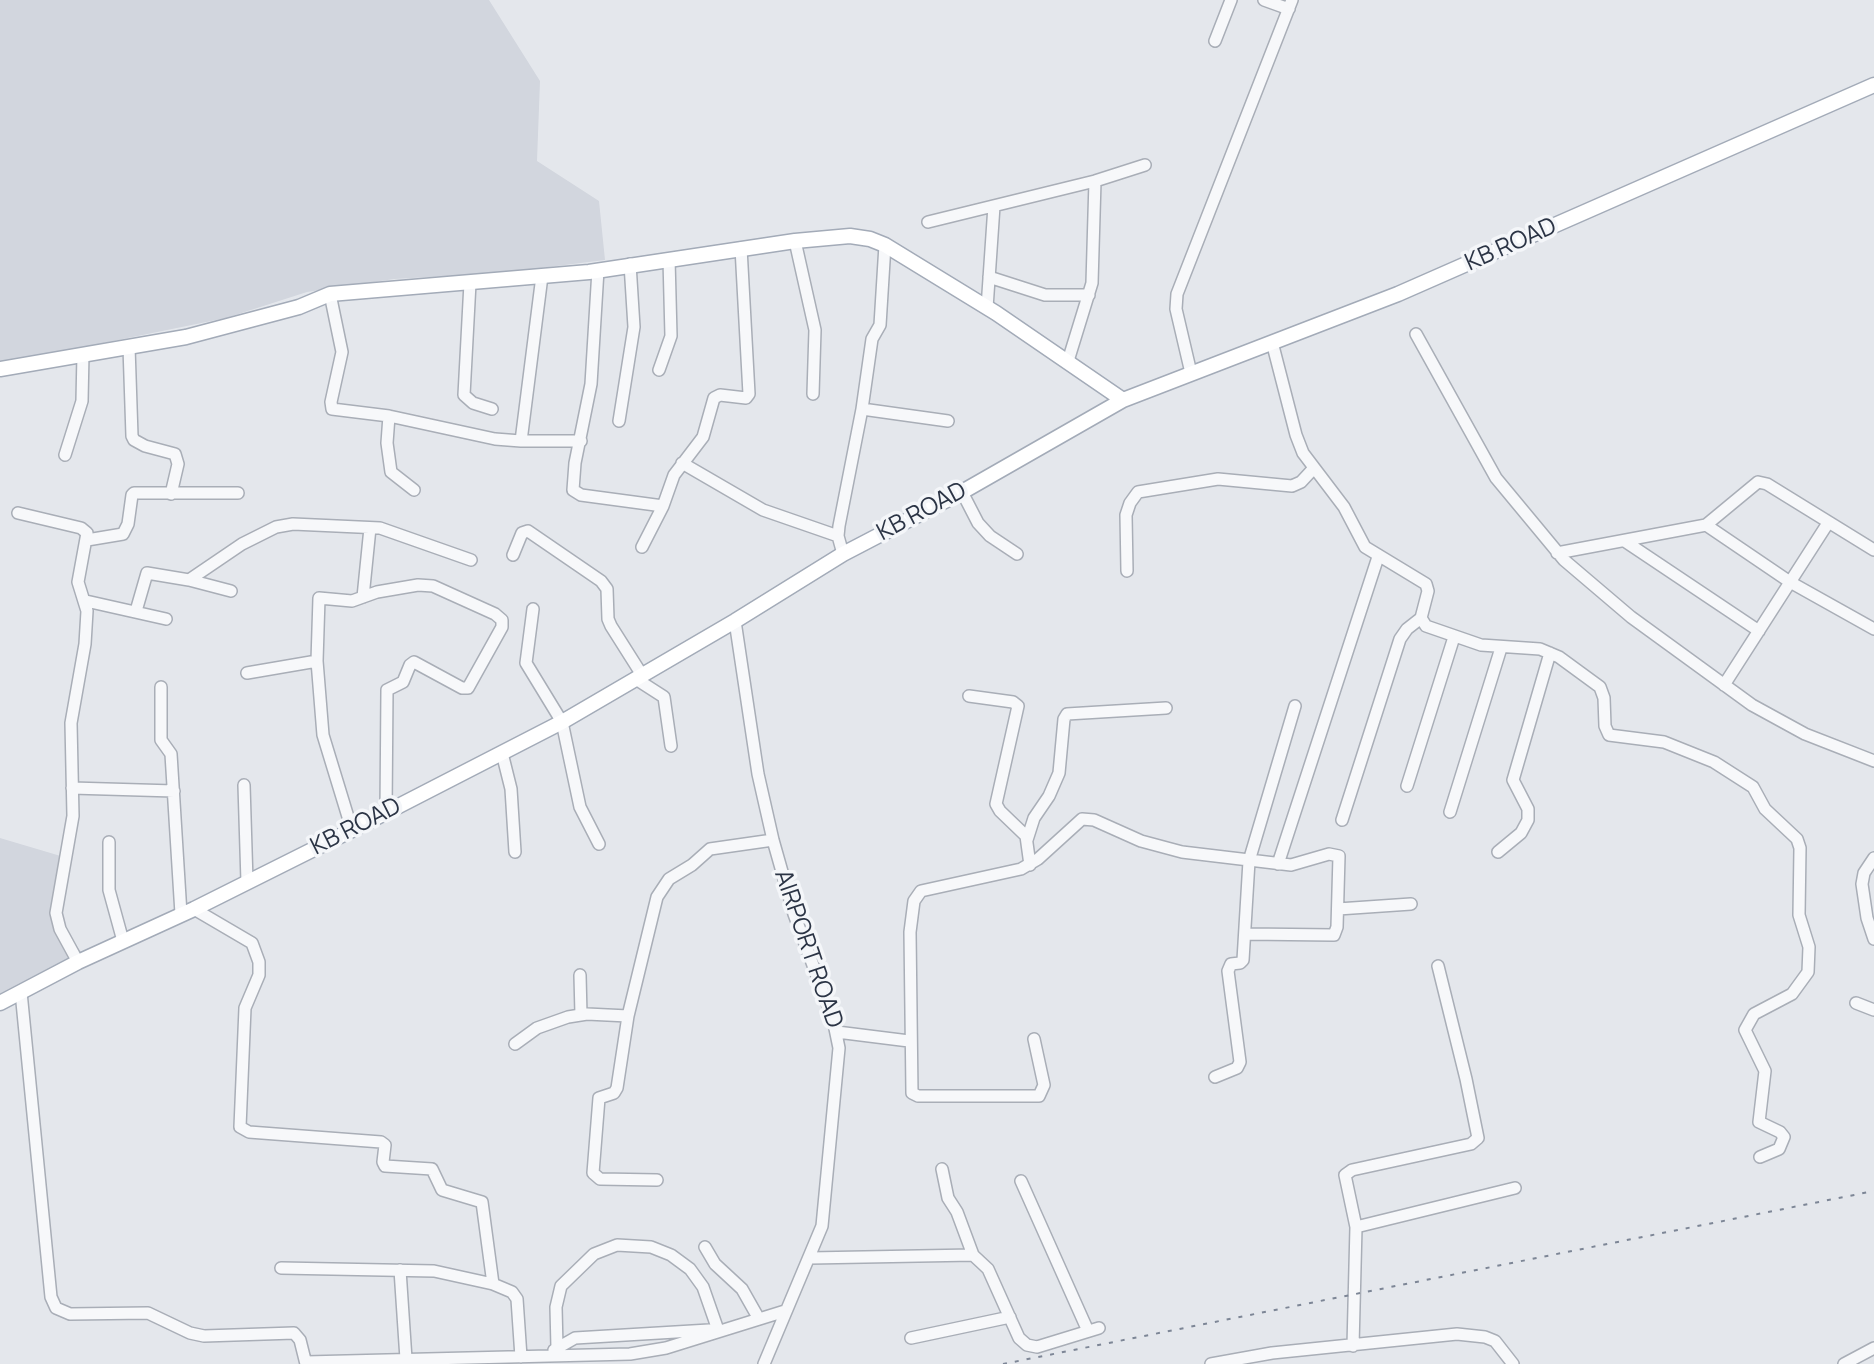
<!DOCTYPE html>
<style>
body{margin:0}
canvas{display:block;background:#e4e7ec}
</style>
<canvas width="1874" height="1364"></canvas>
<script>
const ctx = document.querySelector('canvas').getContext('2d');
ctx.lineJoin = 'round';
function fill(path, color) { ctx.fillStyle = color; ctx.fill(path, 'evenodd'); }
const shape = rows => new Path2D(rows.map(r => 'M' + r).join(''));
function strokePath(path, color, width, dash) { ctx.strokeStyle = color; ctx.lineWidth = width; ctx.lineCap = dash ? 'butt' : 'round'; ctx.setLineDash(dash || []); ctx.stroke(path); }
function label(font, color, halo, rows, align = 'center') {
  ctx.font = font + ' Manrope,sans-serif'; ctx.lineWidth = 7; ctx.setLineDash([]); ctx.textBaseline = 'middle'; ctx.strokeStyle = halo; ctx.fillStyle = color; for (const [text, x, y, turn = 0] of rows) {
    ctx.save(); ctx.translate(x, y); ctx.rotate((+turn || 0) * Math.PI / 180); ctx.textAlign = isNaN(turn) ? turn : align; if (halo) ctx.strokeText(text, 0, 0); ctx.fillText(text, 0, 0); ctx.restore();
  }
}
const built = shape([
 [0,0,489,0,540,81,537,161,599,201,605,260,500,273,394,279,307,292,226,318,0,364],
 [0,838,64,857,50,914,83,954,0,997]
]);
const minor = shape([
 [1264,0,1289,9],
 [1215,41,1231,0],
 [928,222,1095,181,1145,165],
 [795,241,815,330,813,394],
 [598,270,591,384,575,463,573,490,581,495,663,506],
 [989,277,1045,295,1089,295],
 [470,283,464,395,473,403,492,409],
 [330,294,342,352,331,402,332,409,389,416,495,439,521,441,581,441],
 [987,308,994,206],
 [1416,334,1496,478,1564,560,1631,617,1752,705,1805,734,1874,761],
 [1272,342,1296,435,1303,453,1344,507,1365,547,1426,584,1428,591,1421,618,1426,626,1481,645,1540,649,1559,657,1600,687,1604,698,1605,726,1609,735,1664,742,1714,762,1753,787,1765,809,1797,839,1800,848,1799,915,1809,947,1808,972,1792,994,1754,1014,1745,1030,1765,1071,1759,1122,1780,1132,1784,1137,1779,1149,1760,1157],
 [129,347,132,436,134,440,145,446,175,454,178,464,171,494],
 [1068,361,1092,283,1095,181],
 [659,370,671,336,669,259],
 [1191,373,1176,309,1177,294,1292,0],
 [862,409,948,421],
 [389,416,387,443,391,472,414,490],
 [619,421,634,327,630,264],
 [521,441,542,276],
 [65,455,82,401,83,354],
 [682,463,763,510,838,536],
 [962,492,978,523,990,536,1017,554],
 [18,513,81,528,87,533,78,582,87,611,85,644,71,723,73,816,56,913,60,929,78,962],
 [1706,525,1790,582,1874,629],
 [87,540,123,534,128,524,132,495,134,493,238,493],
 [1626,542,1759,631],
 [642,547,663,506,674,475,703,437,714,398,720,395,746,398,749,394,741,248],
 [1557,553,1706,525,1758,482,1767,484,1874,550],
 [843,554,838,536,839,526,862,409,872,339,880,325,885,245],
 [513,555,522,533,528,531,601,581,607,589,608,619,611,626,642,675],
 [1127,571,1126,515,1130,503,1138,492,1218,479,1292,486,1301,482,1314,468],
 [189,580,242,544,276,527,293,524,380,528,471,560],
 [363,597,370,528],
 [86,601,166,619],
 [533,609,526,663,562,722,580,807,599,844],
 [136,611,147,573,189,580,231,591],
 [735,621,758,774,773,840,794,914,833,1019,839,1048,822,1226,764,1364],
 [247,673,317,661],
 [636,679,664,697,671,746],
 [1724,685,1828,523],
 [161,687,161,740,171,754,181,914],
 [969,696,1013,702,1018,706,996,804,1000,811,1026,836,1030,865],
 [502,753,511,789,515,852],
 [244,785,247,882],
 [1407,786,1454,637],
 [72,788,174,791],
 [1450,812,1501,648],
 [1342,820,1400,639,1407,629,1421,618],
 [352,830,323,735,317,661,319,598,352,601,377,592,418,585,433,586,495,614,502,620,502,627,468,688,462,688,414,662,410,665,403,682,387,690,386,812],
 [1027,840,1034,818,1049,796,1059,773,1064,719,1067,714,1166,708],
 [109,842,109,890,123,941],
 [1498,852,1521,833,1528,820,1528,809,1513,780,1550,653],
 [1874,858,1864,873,1862,884,1867,918,1874,939],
 [1278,864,1378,557],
 [194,909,252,943,259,962,259,975,245,1008,240,1127,249,1132,381,1142,385,1145,383,1162,385,1166,432,1169,442,1190,482,1202,493,1284],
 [1338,909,1411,904],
 [580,975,581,1015],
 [21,992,51,1297,56,1308,70,1314,148,1313,190,1333,204,1336,294,1333,300,1340,306,1364],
 [1856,1003,1874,1010],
 [837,1032,909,1041],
 [1034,1039,1044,1085,1039,1096,918,1096,912,1093,910,932,914,901,921,891,1021,869,1038,859,1082,819,1094,820,1141,841,1182,852,1291,865,1329,854,1339,856,1337,927,1334,935,1246,934],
 [515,1044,537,1028,568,1017,587,1014,628,1016],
 [1215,1077,1237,1068,1240,1062,1228,971,1231,964,1240,963,1243,960,1249,861,1295,706],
 [942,1169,948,1198,957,1212,973,1255],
 [657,1180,600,1179,593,1173,599,1098,614,1093,617,1088,628,1016,657,897,669,879,692,865,710,849,773,840],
 [1021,1181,1088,1331],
 [1356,1227,1515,1188],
 [705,1247,715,1264,742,1289,759,1319],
 [810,1258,973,1255,988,1269,1019,1338,1027,1345,1037,1347,1099,1328],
 [281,1268,434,1271,493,1284,512,1292,517,1299,521,1357],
 [400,1270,406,1359],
 [911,1338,1010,1317],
 [1353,1346,1356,1227,1345,1175,1352,1170,1471,1144,1478,1138,1466,1079,1438,966],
 [557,1348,556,1307,561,1286,594,1254,617,1245,651,1247,671,1255,690,1269,703,1287,718,1330],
 [554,1350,575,1338,709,1330],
 [306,1362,630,1354,666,1348,785,1311],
 [1211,1364,1272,1353,1457,1334,1485,1337,1495,1341,1513,1364],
 [1844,1364,1874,1348]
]);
const major = shape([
 [0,369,186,337,299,307,330,294,589,272,795,241,850,236,870,239,885,245,996,313,1123,400],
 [0,1003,78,962,194,909,352,830,562,722,735,621,843,554,962,492,1123,400,1398,294,1874,85]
]);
const rail = shape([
 [1003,1364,1874,1191]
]);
const streetNames = [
 ["KB ROAD",1511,245,-24],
 ["KB ROAD",922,512,-28],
 ["KB ROAD",356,827,-27],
 ["AIRPORT ROAD",808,949,71]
];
fill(built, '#d2d6de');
strokePath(minor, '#a9aeb7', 14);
strokePath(major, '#a3abb8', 17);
strokePath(minor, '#f7f8fa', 11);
strokePath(major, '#fff', 14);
strokePath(rail, '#7d8696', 2, [4, 8]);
label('24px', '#2b3445', '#f4f6f9', streetNames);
</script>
